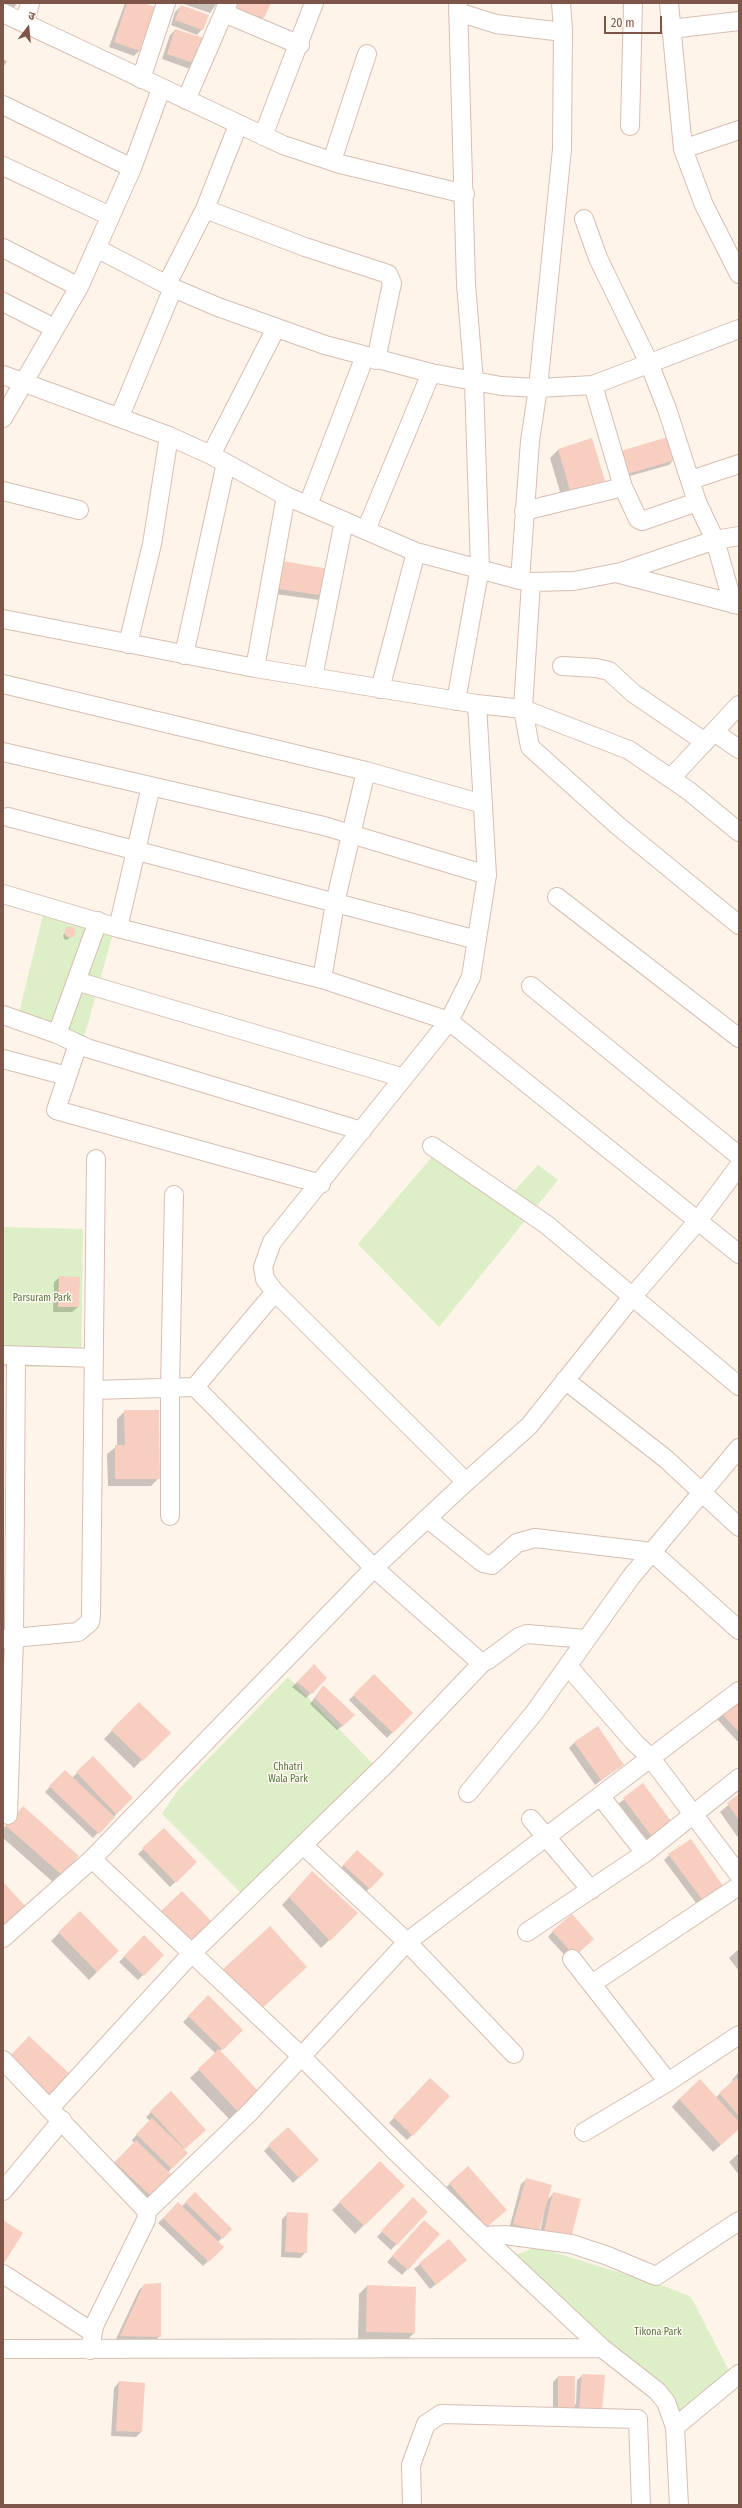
<!DOCTYPE html>
<meta charset="utf-8">
<style>
body{margin:0}
#map{position:relative;width:742px;height:2508px;overflow:hidden;background:#fef4ea;font-family:"Fira Sans Condensed","Noto Sans Devanagari",sans-serif}
canvas{display:block}
.frame{position:absolute;inset:0;border:4px solid #7d5549;pointer-events:none}
.north{position:absolute;left:8px;top:8px;width:40px;height:40px;-webkit-text-stroke:3px #fff8f3;paint-order:stroke;rotate:16deg;font-size:11px;font-weight:700;line-height:16px;text-align:center;color:#7d5549}
.north::after{content:'';display:block;margin:auto;width:14px;height:18px;background:#7d5549;clip-path:polygon(50% 0,100% 100%,50% 72%,0 100%)}
.scale{position:absolute;left:604px;top:16px;width:58px;height:18px;box-sizing:border-box;border:2px solid #7d5549;border-top:0;padding-left:5px;font-size:12px;line-height:14px;white-space:nowrap;color:#7d5549;-webkit-text-stroke:3px #fff8f3;paint-order:stroke}
</style>
<div id="map">
<canvas width="742" height="2508"></canvas>
<div class="frame"></div>
<div class="north">उ</div>
<div class="scale">20 m</div>
</div>
<script>
const ctx = document.querySelector('canvas').getContext('2d');
ctx.lineJoin = 'round';
function fill(path, color) { ctx.fillStyle = color; ctx.fill(path, 'evenodd'); }
const shape = rows => new Path2D(rows.map(r => 'M' + r).join(''));
function strokePath(path, color, width, dash) { ctx.strokeStyle = color; ctx.lineWidth = width; ctx.lineCap = dash ? 'butt' : 'round'; ctx.setLineDash(dash || []); ctx.stroke(path); }
function label(font, color, halo, rows, align = 'center') {
  ctx.font = font + ' "Fira Sans Condensed",sans-serif'; ctx.lineWidth = 3; ctx.setLineDash([]); ctx.textBaseline = 'middle'; ctx.strokeStyle = halo; ctx.fillStyle = color; for (const [text, x, y, turn = 0] of rows) {
    ctx.save(); ctx.translate(x, y); ctx.rotate((+turn || 0) * Math.PI / 180); ctx.textAlign = isNaN(turn) ? turn : align; if (halo) ctx.strokeText(text, 0, 0); ctx.fillText(text, 0, 0); ctx.restore();
  }
}
const green = shape([
 [46,903,117,919,83,1041,18,1017],
 [437,1151,505,1201,538,1165,558,1180,439,1327,358,1244],
 [3,1227,83,1229,81,1367,3,1367],
 [288,1677,380,1771,252,1904,162,1814,178,1790],
 [536,2247,664,2286,691,2297,731,2375,683,2428,676,2400,519,2285,504,2268,503,2260]
]);
const shadow = shape([
 [3,3,18,3,11,10,3,7],
 [125,3,141,3,139,51,134,56,109,47],
 [181,3,217,3,210,13],
 [231,3,263,17,258,23],
 [181,6,202,29,197,35,171,25,175,12],
 [175,30,195,63,190,69,162,59,170,35],
 [3,59,7,61,3,68],
 [591,439,597,491,563,502,550,458,558,450],
 [618,453,674,459,669,465,619,479],
 [277,561,324,595,319,600,268,593],
 [71,928,74,934,67,940,64,939,63,935],
 [60,1277,78,1307,72,1312,53,1312,54,1282],
 [125,1411,159,1478,151,1486,108,1486,107,1454,117,1446,117,1419],
 [314,1666,326,1678,306,1698,292,1687],
 [374,1676,411,1713,387,1738,349,1700],
 [323,1686,349,1721,337,1730,310,1704],
 [739,1702,739,1743,717,1719],
 [139,1703,169,1733,134,1768,104,1739],
 [575,1742,623,1764,595,1785,569,1748],
 [93,1757,132,1798,93,1838,45,1792,65,1771,72,1778],
 [643,1785,672,1823,647,1843,618,1804],
 [739,1796,739,1839,720,1812],
 [15,1816,78,1856,53,1882,3,1838,3,1829],
 [164,1829,196,1862,170,1887,138,1854],
 [357,1851,382,1874,364,1894,339,1870],
 [669,1855,720,1897,702,1911,664,1860],
 [312,1872,357,1913,321,1948,282,1905],
 [80,1912,118,1951,89,1980,51,1941],
 [553,1931,593,1939,569,1960,548,1937],
 [144,1937,163,1955,138,1980,119,1962],
 [739,1949,739,1971,729,1958],
 [208,1997,241,2030,220,2051,261,2095,232,2122,190,2078,216,2054,183,2022],
 [739,2072,739,2128,713,2152,672,2107,679,2099,715,2098,733,2082,732,2080],
 [425,2084,412,2135,407,2140,389,2123],
 [151,2112,200,2135,183,2149,187,2153,168,2172,148,2203,110,2167,134,2143,132,2140,150,2121,146,2117],
 [269,2146,312,2165,293,2183,264,2151],
 [739,2153,739,2175,729,2162],
 [380,2163,403,2186,355,2234,332,2210],
 [468,2168,500,2215,481,2232,444,2189],
 [527,2179,547,2200,554,2193,579,2199,538,2241,544,2214,543,2214,538,2231,509,2229,521,2184],
 [195,2194,231,2229,218,2242,223,2247,203,2266,158,2223,178,2204,181,2207],
 [407,2204,427,2212,391,2250,377,2237],
 [287,2214,307,2214,306,2252,300,2258,281,2257,282,2219],
 [419,2226,439,2234,402,2275,387,2262],
 [449,2240,461,2265,430,2289,414,2269],
 [145,2285,160,2336,154,2342,115,2341,139,2290],
 [367,2286,414,2333,406,2341,358,2340,359,2294],
 [583,2375,601,2412,553,2422,553,2382,558,2377,576,2405,577,2380],
 [119,2382,141,2432,136,2437,111,2436,114,2388]
]);
const building = shape([
 [127,3,144,3,155,7,140,51,114,42],
 [233,3,271,3,264,18,231,8],
 [181,5,209,15,203,30,175,20],
 [175,29,204,38,196,64,167,54],
 [668,437,675,460,624,475,617,452],
 [592,438,606,484,571,494,558,449],
 [277,560,329,569,325,596,273,588],
 '64.5 932a5.5 5.5 0 1 1 11 0a5.5 5.5 0 1 1-11 0Z',
 [59,1276,80,1277,79,1307,58,1307],
 [124,1410,159,1410,160,1479,115,1479,115,1445,125,1445],
 [314,1664,327,1678,312,1694,297,1682],
 [374,1674,413,1713,393,1733,353,1695],
 [323,1685,355,1715,343,1726,315,1698],
 [739,1701,739,1732,721,1713],
 [139,1702,171,1733,143,1761,111,1730],
 [598,1726,624,1765,601,1780,574,1742],
 [93,1756,133,1798,116,1814,76,1772],
 [65,1770,115,1817,99,1834,49,1786],
 [643,1783,673,1824,653,1838,623,1798],
 [739,1794,739,1820,727,1803],
 [23,1806,79,1856,62,1875,6,1826],
 [164,1828,197,1862,176,1883,142,1848],
 [691,1839,727,1892,707,1906,668,1854],
 [357,1850,384,1874,370,1889,343,1865],
 [312,1871,358,1913,330,1941,289,1897],
 [3,1882,30,1911,3,1926],
 [182,1891,213,1923,192,1944,160,1912],
 [80,1911,119,1951,97,1972,58,1932],
 [572,1914,594,1939,575,1956,552,1931],
 [270,1926,307,1967,258,2012,221,1971],
 [144,1935,164,1955,144,1976,124,1956],
 [208,1995,243,2030,223,2050,188,2016],
 [29,2036,72,2076,50,2099,8,2058],
 [219,2049,262,2095,241,2115,198,2069],
 [430,2078,450,2096,413,2136,393,2117],
 [736,2078,739,2082,739,2116,719,2093],
 [700,2079,739,2122,739,2129,721,2145,679,2099],
 [171,2091,206,2130,185,2149,150,2111],
 [152,2118,188,2153,172,2169,136,2134],
 [288,2127,319,2160,299,2178,268,2145],
 [136,2140,174,2177,154,2199,115,2162],
 [380,2161,405,2186,364,2226,339,2202],
 [468,2166,507,2210,487,2227,449,2183],
 [526,2178,552,2185,539,2231,513,2224],
 [195,2192,232,2229,223,2239,185,2202],
 [553,2192,581,2199,570,2242,543,2236],
 [413,2197,428,2212,397,2245,381,2231],
 [178,2202,224,2247,209,2262,163,2218],
 [287,2212,308,2213,307,2253,285,2252],
 [3,2220,23,2233,4,2263,3,2262],
 [424,2220,440,2234,408,2270,392,2256],
 [449,2239,467,2260,436,2285,419,2263],
 [161,2283,161,2337,120,2336,144,2284],
 [367,2285,416,2287,415,2333,366,2332],
 [582,2374,605,2375,602,2413,579,2411],
 [558,2376,575,2376,575,2417,558,2417],
 [119,2381,145,2383,142,2432,116,2431]
]);
const minor = shape([
 [561,3,563,30,562,149,538,388,530,441,520,580,531,582,574,581,621,572,715,540,739,536],
 [669,3,683,149,704,205,739,274],
 [458,12,496,24,563,32],
 [3,13,283,145,340,164,465,194],
 [224,13,300,45],
 [25,22,30,3],
 [671,29,739,21],
 [141,79,166,3],
 [186,100,228,3],
 [3,105,132,168],
 [630,126,633,3],
 [263,136,314,3],
 [683,149,739,130],
 [332,161,367,54],
 [3,166,110,216],
 [205,209,305,247,388,274,392,283,376,360],
 [584,219,598,258,649,363,667,409,697,502,715,540,733,604],
 [3,248,79,287],
 [96,248,173,288,218,307,325,345,431,373,501,386,538,388,593,385,739,329],
 [167,284,205,209,238,125],
 [3,302,54,328],
 [3,375,169,436,211,455,286,496,416,552,520,580],
 [120,416,173,288],
 [3,418,79,287,132,168,161,89],
 [211,455,276,328],
 [691,480,739,464],
 [623,487,638,519,642,521,697,502],
 [3,491,79,510],
 [308,505,365,356],
 [524,511,623,487,593,385],
 [366,530,431,373],
 [616,573,739,605],
 [531,582,523,709,530,747,617,825,739,925],
 [3,619,255,668,477,704,523,709,629,750,689,791,739,832],
 [128,644,152,544,169,436],
 [184,655,226,463],
 [562,666,596,668,609,671,633,693,705,742],
 [255,668,286,496],
 [313,677,344,521],
 [3,684,366,771,483,804],
 [380,689,416,552],
 [456,701,480,567,474,382,466,284,458,3],
 [714,732,739,749],
 [3,752,324,826,487,875],
 [671,778,739,705],
 [8,817,477,940],
 [3,894,118,928,322,979,449,1021,739,1254],
 [557,897,739,1038],
 [118,928,151,786],
 [322,979,335,903,366,771],
 [76,981,404,1078],
 [531,986,739,1156],
 [3,1015,57,1034,87,1048,362,1131],
 [57,1034,98,921],
 [78,1044,56,1110,321,1184],
 [3,1059,67,1076],
 [432,1146,547,1225,739,1386],
 [3,1355,94,1358],
 [565,1380,666,1459,739,1527],
 [195,1387,275,1292],
 [94,1390,195,1387,374,1568,478,1660,483,1662,488,1660,519,1637,527,1634,586,1639],
 [466,1482,529,1426,632,1297,697,1222,739,1166],
 [170,1516,170,1388,174,1195],
 [428,1519,483,1563,492,1565,517,1543,535,1538,652,1552,739,1630],
 [3,1639,78,1632,90,1622,91,1615,96,1159],
 [568,1666,634,1742,650,1757,739,1875],
 [468,1793,534,1713,631,1577,739,1448],
 [601,1797,645,1853],
 [8,1815,14,1639,16,1356],
 [531,1819,591,1890],
 [303,1845,407,1942,739,1691],
 [92,1859,300,2055,393,2149,488,2241,602,2348,657,2391,666,2402,675,2427,679,2505],
 [527,1932,645,1853,739,1778],
 [3,1938,92,1859,374,1568,466,1482,275,1292,265,1279,263,1267,272,1242,449,1021,471,977,487,875,477,704],
 [572,1959,668,2082],
 [593,1983,739,1886],
 [3,2060,147,2211,146,2220,94,2326,90,2350],
 [50,2108,192,1953,388,1762,483,1662],
 [584,2132,668,2082,739,2035],
 [3,2191,62,2120],
 [147,2211,251,2111,407,1942,514,2054],
 [483,2236,505,2235,572,2244,608,2256,656,2276,739,2221],
 [3,2274,92,2332],
 [3,2349,602,2348],
 [675,2427,739,2374],
 [412,2505,411,2465,426,2424,441,2414,638,2419,641,2505]
]);
const parkNames = [
 ["Parsuram Park",42,1298],
 ["Chhatri",288,1767],
 ["Wala Park",288,1779],
 ["Tikona Park",658,2332]
];
fill(green, '#dcefc6');
fill(shadow, '#0003');
fill(building, '#f7cebf');
strokePath(minor, '#d7beb2', 20);
strokePath(minor, '#fff', 18);
label('10px', '#54773b', '#fff8f3', parkNames);
</script>
